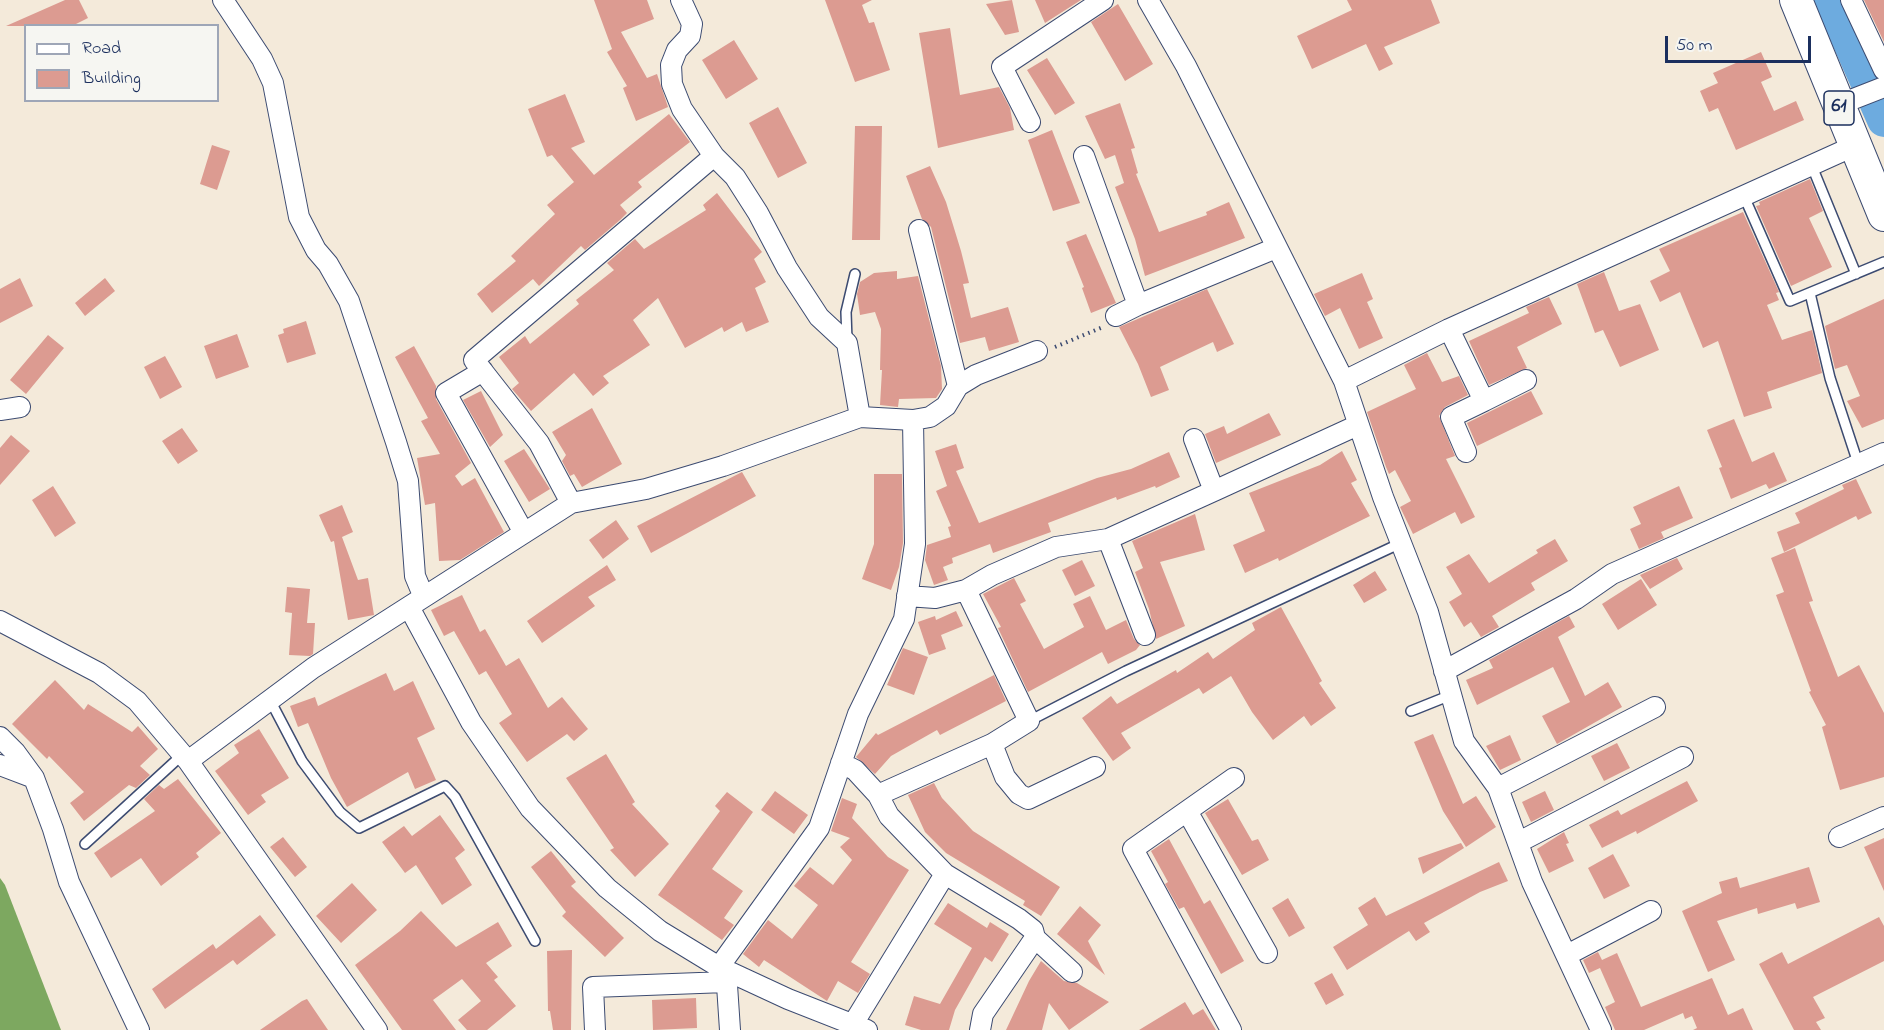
<!DOCTYPE html>
<style>
body{margin:0}
#map{position:relative;width:1884px;height:1030px;overflow:hidden;background:#f4eada;font-family:"Indie Flower",sans-serif}
canvas{display:block}
.legend{position:absolute;left:24px;top:24px;width:195px;height:78px;box-sizing:border-box;background:#f6f6f2;border:2px solid #9ea6b7;margin:0;padding:8px 10px;list-style:none;font-size:18px;color:#1b2f5e}
.legend li{display:flex;align-items:center;gap:12px;height:30px}
.legend b{width:30px;border:2px solid #9ea6b7}
.scale{position:absolute;left:1665px;top:36px;width:146px;height:27px;box-sizing:border-box;border:3px solid #1b2f5e;border-top:0;padding-left:8px;font-size:18px;line-height:21px;white-space:nowrap;color:#1b2f5e;-webkit-text-stroke:4px #f6f6f2;paint-order:stroke}
</style>
<div id="map">
<canvas width="1884" height="1030"></canvas>
<ul class="legend">
<li><b style="height:8px;background:#fff"></b>Road</li>
<li><b style="height:16px;background:#dc9b91"></b>Building</li>
</ul>
<div class="scale">50 m</div>
</div>
<script>
const ctx = document.querySelector('canvas').getContext('2d');
ctx.lineJoin = 'round';
function fill(path, color) { ctx.fillStyle = color; ctx.fill(path, 'evenodd'); }
const shape = rows => new Path2D(rows.map(r => 'M' + r).join(''));
function strokePath(path, color, width, dash) { ctx.strokeStyle = color; ctx.lineWidth = width; ctx.lineCap = dash ? 'butt' : 'round'; ctx.setLineDash(dash || []); ctx.stroke(path); }
function label(font, color, halo, rows, align = 'center') {
  ctx.font = font + ' "Indie Flower",sans-serif'; ctx.lineWidth = 6; ctx.setLineDash([]); ctx.textBaseline = 'middle'; ctx.strokeStyle = halo; ctx.fillStyle = color; for (const [text, x, y, turn = 0] of rows) {
    ctx.save(); ctx.translate(x, y); ctx.rotate((+turn || 0) * Math.PI / 180); ctx.textAlign = isNaN(turn) ? turn : align; if (halo) ctx.strokeText(text, 0, 0); ctx.fillText(text, 0, 0); ctx.restore();
  }
}
const forest = shape([
 [0,878,5,885,61,1030,0,1030]
]);
const river = shape([
 [1831,0,1884,120]
]);
const building = shape([
 [65,0,79,0,88,18,72,26,6,26],
 [594,0,647,0,654,19,621,32,647,78,657,74,668,107,636,121,623,88,627,86,607,52,612,49],
 [825,0,872,0,862,5,869,23,874,22,890,70,855,82],
 [1012,0,1019,32,1005,35,986,4],
 [1035,0,1081,0,1045,23],
 [1347,0,1431,0,1440,23,1384,47,1393,64,1379,71,1366,44,1312,69,1297,36,1352,10],
 [1864,0,1884,0,1884,42],
 [1118,4,1153,64,1125,81,1091,22],
 [950,28,960,95,999,87,1010,108,1014,130,938,148,919,33],
 [734,40,758,79,726,99,702,60],
 [1761,52,1772,77,1761,82,1774,111,1796,101,1804,120,1736,150,1718,108,1709,112,1700,91,1718,83,1713,73],
 [1047,58,1075,103,1055,115,1027,70],
 [565,94,585,142,571,148,594,175,669,114,690,142,638,182,642,187,620,205,627,213,620,220,585,250,581,246,539,286,533,279,492,313,477,294,516,261,511,256,555,214,547,205,574,182,552,155,547,157,528,109],
 [1120,103,1135,148,1131,149,1138,173,1136,174,1159,232,1207,215,1206,212,1229,202,1245,238,1145,276,1135,239,1115,187,1124,183,1115,155,1105,159,1085,116],
 [778,107,807,163,778,178,749,123],
 [855,126,882,126,880,240,852,240],
 [1052,130,1080,203,1053,211,1028,140],
 [212,145,230,151,217,190,200,184],
 [930,166,946,202,961,251,969,283,963,284,971,318,1008,307,1019,342,989,351,985,337,960,343,931,227,922,219,906,176],
 [1810,179,1823,211,1809,218,1832,267,1791,286,1756,206,1760,205,1759,202],
 [717,193,762,252,754,259,766,282,755,288,769,322,746,332,742,322,724,332,722,327,685,348,658,298,633,320,650,345,603,376,609,383,593,396,574,373,531,411,512,389,519,383,499,357,525,336,530,344,579,304,576,300,614,270,607,263,635,239,644,249,706,210,703,205],
 [1743,212,1779,292,1776,293,1779,300,1767,305,1782,340,1812,330,1822,373,1767,392,1772,408,1744,417,1718,341,1703,348,1680,292,1660,302,1650,281,1670,271,1659,249],
 [1086,234,1116,303,1091,313,1082,288,1084,287,1066,242],
 [897,271,897,279,918,276,941,366,942,389,936,398,899,399,898,407,880,405,882,370,880,370,881,329,875,312,860,315,857,294,860,282,874,273],
 [1604,272,1619,311,1640,304,1659,350,1620,367,1603,330,1595,333,1577,284],
 [1362,273,1373,299,1367,302,1383,338,1359,349,1340,308,1325,316,1314,294],
 [20,278,33,306,0,323,0,289],
 [105,278,115,291,85,316,75,303],
 [1207,289,1234,344,1217,352,1213,342,1160,367,1169,390,1151,397,1138,364,1119,327],
 [1549,297,1562,324,1517,347,1527,368,1489,385,1469,341,1529,313,1526,307],
 [1884,299,1884,419,1862,428,1847,401,1860,396,1847,365,1835,369,1825,326],
 [306,321,316,354,287,363,278,335,284,333,283,329],
 [237,334,249,367,216,379,204,346],
 [48,335,64,348,26,394,10,380],
 [414,346,436,386,436,399,471,463,455,476,462,486,475,478,504,532,460,560,439,561,435,503,425,505,417,458,440,454,421,421,428,418,395,357],
 [1427,353,1442,382,1459,376,1468,395,1445,407,1439,416,1455,456,1446,459,1475,517,1461,524,1455,512,1413,534,1400,507,1411,501,1395,470,1389,474,1386,467,1367,412,1416,389,1404,365],
 [165,356,182,387,160,399,144,367],
 [481,391,503,435,490,447,463,400],
 [1531,391,1543,414,1477,446,1467,423],
 [592,408,622,464,582,487,574,474,570,476,562,461,566,455,552,432],
 [1269,413,1281,435,1216,463,1205,434,1224,426,1227,434],
 [1734,419,1752,462,1774,452,1787,481,1769,489,1766,484,1731,499,1719,468,1722,467,1707,430],
 [182,428,198,451,178,464,162,441],
 [11,435,30,451,0,485,0,448],
 [956,444,964,468,956,471,979,523,1097,478,1131,469,1169,452,1180,477,1156,488,1155,486,1117,500,1116,497,1048,523,1051,532,993,553,990,544,952,558,953,563,943,567,948,580,934,585,925,560,927,545,951,537,948,527,951,526,936,491,947,486,935,451],
 [524,449,550,489,529,502,504,461],
 [1342,451,1357,480,1351,483,1370,516,1279,561,1278,558,1245,573,1233,545,1265,531,1249,493,1320,465],
 [742,472,756,496,651,553,637,526],
 [874,474,902,474,903,543,899,567,891,590,862,579,874,544],
 [1856,479,1872,513,1858,520,1856,516,1784,552,1777,532,1800,523,1795,513,1844,489,1842,485],
 [53,486,76,523,55,537,32,500],
 [1679,486,1693,518,1661,532,1664,538,1639,549,1630,529,1641,524,1633,507],
 [342,505,353,532,342,537,358,580,368,578,374,615,348,620,334,541,331,542,319,515],
 [1195,514,1205,550,1160,562,1185,626,1156,639,1149,609,1135,572,1143,568,1132,541],
 [616,520,629,539,603,559,589,540],
 [1555,539,1568,561,1531,583,1535,590,1492,616,1499,627,1481,637,1471,622,1464,627,1449,602,1462,594,1446,567,1469,554,1489,583,1538,553,1536,550],
 [1795,548,1813,601,1809,602,1838,677,1859,665,1884,713,1884,777,1840,790,1822,727,1826,725,1809,692,1811,691,1776,595,1784,592,1771,558],
 [1677,558,1683,569,1650,589,1640,575],
 [1082,560,1095,586,1075,596,1062,570],
 [607,565,616,580,588,597,595,606,542,643,527,621],
 [1375,571,1387,590,1364,603,1353,585],
 [1014,578,1026,601,1020,604,1044,649,1084,627,1073,604,1090,596,1106,630,1126,620,1134,639,1140,645,1136,650,1108,664,1102,652,1028,692,998,628,1001,627,983,594],
 [1641,579,1657,605,1618,630,1602,604],
 [287,587,310,589,307,623,315,623,313,654,310,656,289,655,292,613,285,612],
 [462,595,480,632,485,629,506,666,519,658,548,708,562,697,588,729,574,741,567,734,527,762,499,723,512,714,486,671,479,675,454,631,444,636,431,610],
 [1281,607,1322,681,1319,683,1336,708,1311,726,1304,716,1273,740,1252,712,1231,676,1203,694,1199,688,1121,733,1131,748,1113,761,1082,718,1111,696,1117,704,1176,670,1177,673,1208,652,1213,659,1255,630,1252,623],
 [956,611,963,626,941,635,946,649,929,655,918,622,935,616,936,620],
 [1569,616,1575,627,1558,637,1585,696,1608,682,1622,707,1557,744,1542,716,1570,702,1553,667,1477,705,1466,680,1493,668,1489,660],
 [903,648,928,657,914,695,887,685],
 [386,673,394,691,413,681,435,729,417,738,436,780,415,789,408,772,347,807,331,778,308,723,298,727,290,706,315,697,318,706],
 [994,675,1006,701,940,735,937,730,891,756,875,774,856,757,876,733,878,735],
 [55,680,84,710,88,704,132,732,138,726,158,749,140,766,150,775,136,788,129,785,84,821,70,803,84,792,49,756,47,759,12,724],
 [259,729,289,778,261,795,266,802,248,815,215,771,239,753,234,745],
 [1433,734,1463,804,1476,796,1496,827,1466,847,1443,811,1414,742],
 [1510,735,1521,760,1500,770,1486,746],
 [1617,743,1630,768,1604,781,1591,756],
 [606,754,635,802,632,804,669,844,635,877,610,850,614,848,566,778],
 [178,779,221,833,196,853,199,857,161,886,141,858,111,878,94,853,155,811,144,799,159,785,164,789],
 [1687,781,1698,801,1637,834,1636,831,1602,848,1589,825,1618,810,1621,815],
 [934,783,942,798,973,831,1060,887,1041,916,1023,905,1025,901,946,853,925,832,908,795],
 [775,791,808,815,794,834,761,810],
 [1545,791,1554,810,1531,822,1522,802],
 [727,792,753,812,712,869,743,891,724,918,734,925,722,940,658,895,720,811,715,806],
 [842,798,857,804,852,818,888,857,909,870,851,962,870,974,858,993,838,981,827,1001,764,960,759,967,743,954,768,920,792,939,818,905,794,886,810,867,833,885,852,860,840,847,850,838,831,831],
 [1228,799,1252,841,1258,839,1269,860,1242,875,1205,813],
 [440,815,465,850,455,858,472,885,442,905,416,865,405,873,382,842,404,826,412,836],
 [1564,832,1569,843,1566,844,1574,861,1549,873,1537,849],
 [283,837,307,867,295,877,270,847],
 [1884,838,1884,891,1864,847],
 [1169,839,1204,904,1210,900,1244,961,1221,974,1184,907,1179,909,1165,884,1168,882,1151,851],
 [1461,843,1464,848,1423,874,1418,858],
 [551,851,576,882,571,886,624,938,605,957,562,916,566,912,531,867],
 [1613,854,1630,886,1604,899,1588,868],
 [1499,862,1508,881,1480,892,1424,923,1430,932,1416,941,1409,931,1347,970,1333,947,1368,925,1358,908,1375,897,1386,916],
 [1809,867,1820,902,1797,909,1795,903,1758,914,1757,908,1717,921,1735,960,1708,972,1682,911,1722,893,1719,882,1737,877,1740,888],
 [352,883,377,910,341,943,316,916],
 [1288,898,1305,928,1289,937,1272,908],
 [948,903,987,928,990,922,1009,934,992,962,985,957,955,1010,949,1030,921,1030,905,1025,914,996,940,1004,972,948,934,924],
 [1080,906,1101,925,1088,941,1105,975,1057,934],
 [421,911,456,947,498,922,512,946,486,963,498,977,494,980,516,1006,487,1030,467,1030,458,1020,481,1001,462,979,433,1000,456,1030,402,1030,355,965,400,931],
 [260,915,276,935,237,965,233,960,165,1009,152,989,213,944,216,949],
 [1879,917,1884,926,1884,961,1813,997,1825,1018,1816,1022,1821,1030,1794,1030,1759,964,1782,952,1788,964],
 [572,950,571,1030,553,1030,550,1011,548,1011,547,951],
 [1598,952,1602,960,1617,953,1641,1007,1712,978,1728,1015,1743,1008,1753,1030,1693,1030,1697,1028,1692,1016,1685,1019,1683,1013,1644,1030,1615,1030,1605,1007,1615,1002,1600,968,1589,973,1583,960],
 [1041,961,1064,981,1077,983,1109,1002,1069,1030,1049,1003,1042,1030,1006,1030,1029,981],
 [1332,973,1344,995,1326,1005,1314,983],
 [696,998,697,1028,653,1030,652,1000],
 [307,999,328,1030,260,1030,302,1001],
 [1185,1002,1193,1015,1203,1009,1216,1030,1139,1030]
]);
const path = shape([
 [1055,347,1103,327]
]);
const lane = shape([
 [1811,164,1856,274],
 [1743,194,1790,301,1884,262],
 [1810,293,1830,378,1858,463],
 [847,341,846,312,855,274],
 [270,700,302,761,340,812,359,828,445,786,455,797,535,941],
 [1411,711,1451,695],
 [1029,721,1126,671,1401,543],
 [85,844,182,755]
]);
const street = shape([
 [223,0,262,59,273,83,299,217,316,250,328,264,349,301,396,442,408,481,415,576,423,595],
 [681,0,692,24,690,36,677,50,671,65,672,84,682,109,714,156,735,177,758,213,787,268,819,317,847,343,860,417],
 [1148,0,1186,66,1344,381,1383,497,1428,612,1464,741,1498,788,1532,882,1601,1030],
 [1851,0,1884,70],
 [1838,105,1884,87],
 [1030,122,1002,67,1103,0],
 [1084,156,1138,305,1276,248],
 [919,230,958,386],
 [1116,316,1138,305],
 [1449,329,1484,401,1451,417,1466,452],
 [483,371,446,393,524,533],
 [1344,381,1449,329,1854,146],
 [1484,401,1526,380],
 [0,410,20,407],
 [913,420,930,417,946,406,958,386,976,375,1037,351],
 [1214,491,1358,425],
 [571,503,539,443,474,360,714,156],
 [1108,539,1214,491,1194,439],
 [966,590,992,575,1056,547,1108,539,1145,635],
 [907,596,935,598,966,590,1029,721,992,744],
 [409,607,471,722,530,808,607,888,660,931,719,967,788,999,867,1030],
 [0,621,99,673,137,701,188,761,377,1030],
 [1444,671,1576,599,1612,574,1884,453],
 [0,737,15,752,34,778,53,829,69,882,139,1030],
 [188,761,313,668,571,503,646,489,723,466,860,417,913,420,915,544,904,619,858,714,819,828,719,967],
 [841,763,855,770,878,795,889,816,945,874],
 [0,765,34,778],
 [1498,788,1655,707],
 [878,795,992,744,1005,777,1019,794,1028,799,1095,767],
 [1187,811,1267,953],
 [1839,837,1884,817],
 [1519,842,1683,757],
 [1567,955,1651,911],
 [726,970,730,1030],
 [853,1024,945,874,1019,919,1033,930,1035,938],
 [595,1030,593,987,726,982],
 [980,1030,983,1014,1035,938,1072,972],
 [1231,1030,1133,849,1234,778]
]);
const primary = shape([
 [1796,0,1884,215]
]);
const shields = [
 [1839,108,30]
];
const shieldNames = [
 ["61",1839,108]
];
fill(forest, '#7da860');
strokePath(river, '#6dabdf', 34);
fill(building, '#dc9b91');
strokePath(lane, '#3c4b71', 12);
strokePath(street, '#3c4b71', 22);
strokePath(primary, '#3c4b71', 34);
strokePath(path, '#3c4b71', 4, [1.5, 4.5]);
strokePath(lane, '#fff', 9);
strokePath(street, '#fff', 20);
strokePath(primary, '#fff', 32);
for (const [x, y, w] of shields) { const box = new Path2D(); box.roundRect(x - w / 2, y - 17, w, 34, 4.5); ctx.fillStyle = '#f6f6f2'; ctx.fill(box); strokePath(box, '#1b2f5e', 1.5); }
label('bold 20px', '#1b2f5e', null, shieldNames);
</script>
